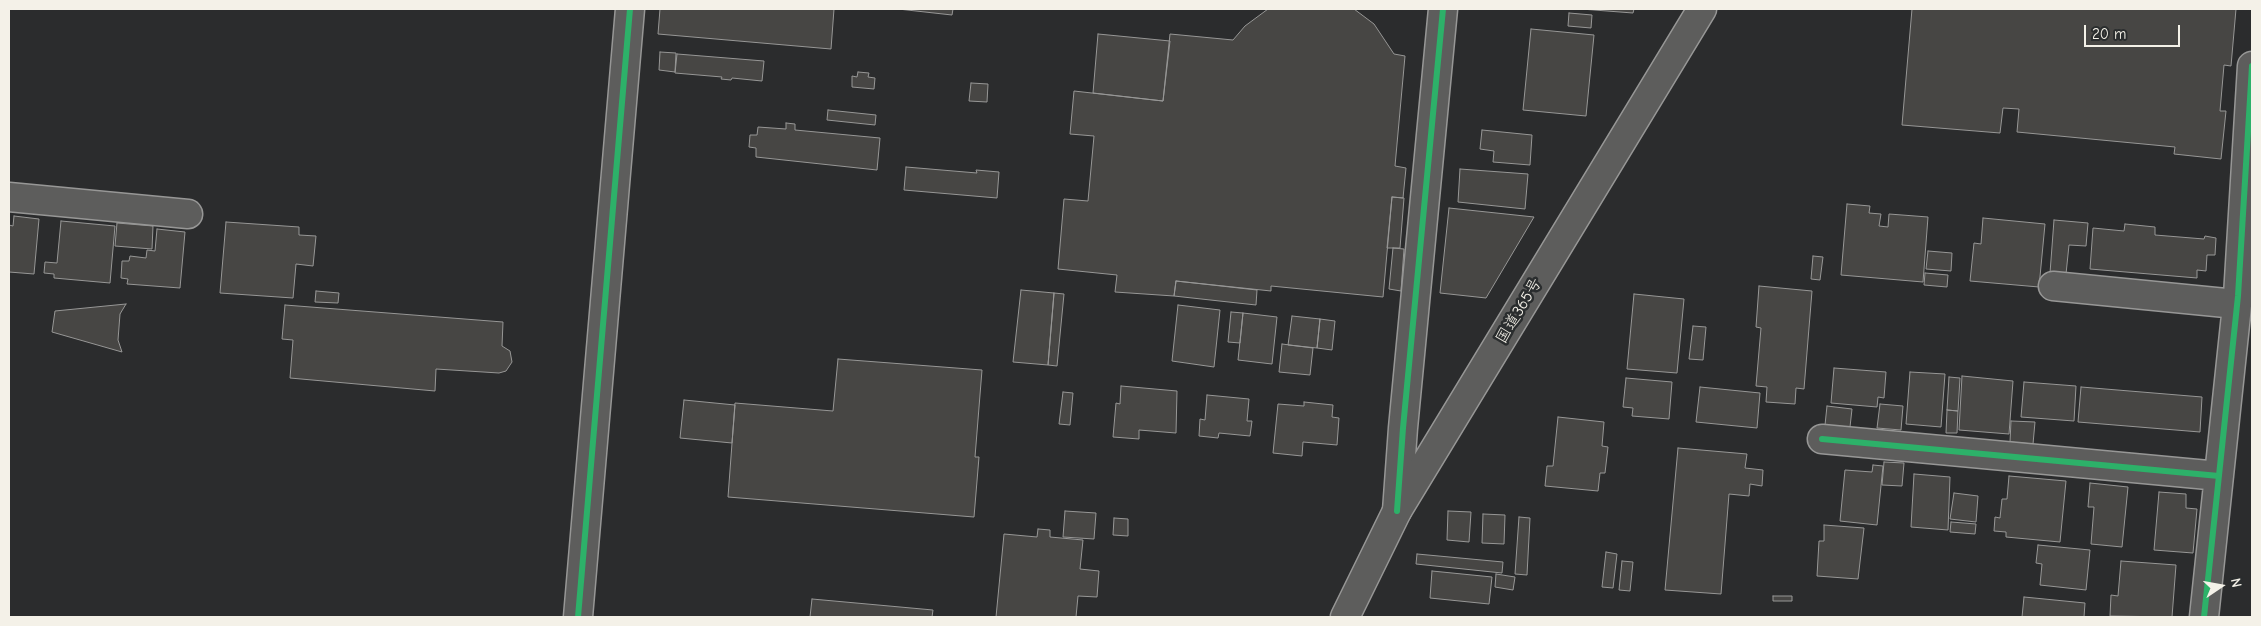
<!DOCTYPE html>
<meta charset="utf-8">
<style>
body{margin:0}
#map{position:relative;width:2261px;height:626px;overflow:hidden;background:#2b2c2d;font-family:"Comic Neue",sans-serif}
canvas{display:block}
.frame{position:absolute;inset:0;border:10px solid #f4f1e8;pointer-events:none}
.north{position:absolute;left:2196px;top:561px;width:50px;height:50px;-webkit-text-stroke:4px #2a2d2e;paint-order:stroke;rotate:78deg;font-size:14px;font-weight:700;line-height:20px;text-align:center;color:#f4f1e8}
.north::after{content:'';display:block;margin:auto;width:18px;height:22px;background:#f4f1e8;clip-path:polygon(50% 0,100% 100%,50% 72%,0 100%)}
.scale{position:absolute;left:2084px;top:25px;width:96px;height:22px;box-sizing:border-box;border:2px solid #f4f1e8;border-top:0;padding-left:6px;font-size:15px;line-height:18px;white-space:nowrap;color:#f4f1e8;-webkit-text-stroke:4px #2a2d2e;paint-order:stroke}
</style>
<div id="map">
<canvas width="2261" height="626"></canvas>
<div class="frame"></div>
<div class="north">N</div>
<div class="scale">20 m</div>
</div>
<script>
const ctx = document.querySelector('canvas').getContext('2d');
ctx.lineJoin = 'round';
function fill(path, color) { ctx.fillStyle = color; ctx.fill(path, 'evenodd'); }
const shape = rows => new Path2D(rows.map(r => 'M' + r).join(''));
function strokePath(path, color, width, dash) { ctx.strokeStyle = color; ctx.lineWidth = width; ctx.lineCap = dash ? 'butt' : 'round'; ctx.setLineDash(dash || []); ctx.stroke(path); }
function label(font, color, halo, rows, align = 'center') {
  ctx.font = font + ' "Comic Neue","Klee One",sans-serif'; ctx.lineWidth = 5; ctx.setLineDash([]); ctx.textBaseline = 'middle'; ctx.strokeStyle = halo; ctx.fillStyle = color; for (const [text, x, y, turn = 0] of rows) {
    ctx.save(); ctx.translate(x, y); ctx.rotate((+turn || 0) * Math.PI / 180); ctx.textAlign = isNaN(turn) ? turn : align; if (halo) ctx.strokeText(text, 0, 0); ctx.fillText(text, 0, 0); ctx.restore();
  }
}
const building = shape([
 [660,9,834,9,831,49,658,34,660,9],
 [898,9,953,9,952,15,898,9],
 [1268,9,1354,9,1374,24,1394,54,1405,56,1395,166,1406,168,1403,198,1392,197,1383,297,1271,286,1271,291,1176,281,1174,296,1115,292,1117,275,1058,269,1064,199,1088,201,1094,136,1070,134,1074,91,1163,101,1170,34,1233,40,1245,26,1268,9],
 [1581,9,1634,9,1633,13,1581,9],
 [1912,9,2236,9,2231,66,2224,65,2220,111,2226,111,2221,159,2174,154,2175,147,2017,132,2019,109,2003,108,2000,133,1902,125,1912,9],
 [1569,13,1592,15,1591,28,1568,26,1569,13],
 [1531,29,1594,35,1586,116,1523,110,1531,29],
 [1098,34,1170,41,1163,101,1093,93,1098,34],
 [660,52,676,53,675,72,659,70,660,52],
 [677,54,764,61,762,81,732,78,731,80,721,79,722,77,675,73,677,54],
 [858,72,869,73,868,77,875,78,874,89,852,87,852,76,857,77,858,72],
 [971,83,988,84,987,102,969,101,971,83],
 [828,110,876,115,875,125,827,120,828,110],
 [786,123,795,124,795,130,880,138,877,170,756,157,756,148,749,147,750,135,757,135,758,127,786,129,786,123],
 [1482,130,1532,135,1530,165,1493,162,1494,151,1480,149,1482,130],
 [906,167,977,173,976,170,999,172,997,198,904,190,906,167],
 [1460,169,1528,174,1525,209,1458,202,1460,169],
 [1392,197,1404,198,1400,248,1387,248,1392,197],
 [1847,204,1870,206,1869,213,1881,214,1879,226,1888,227,1889,214,1928,217,1923,282,1841,275,1847,204],
 [1449,208,1534,217,1486,298,1440,293,1449,208],
 [14,216,39,219,34,274,9,272,9,225,13,226,14,216],
 [1983,218,2045,224,2039,287,1970,281,1974,243,1981,244,1983,218],
 [2054,220,2088,223,2086,246,2069,245,2066,274,2050,273,2054,220],
 [61,221,115,226,110,283,54,278,54,274,44,273,45,262,57,263,61,221],
 [226,222,299,227,299,235,316,236,313,266,296,264,293,298,220,293,226,222],
 [117,223,153,226,152,249,115,246,117,223],
 [2125,224,2155,227,2155,235,2204,239,2205,236,2216,238,2215,255,2207,255,2206,271,2197,270,2197,278,2090,269,2093,228,2124,231,2125,224],
 [157,229,185,232,180,288,127,284,128,279,121,278,122,261,129,261,130,256,146,258,147,250,155,251,157,229],
 [1393,248,1404,249,1401,291,1389,289,1393,248],
 [1928,251,1952,253,1951,271,1926,269,1928,251],
 [1813,256,1823,257,1820,280,1811,279,1813,256],
 [1925,273,1948,275,1947,287,1924,285,1925,273],
 [1176,281,1257,290,1256,305,1174,296,1176,281],
 [1759,286,1812,291,1804,389,1796,388,1795,404,1766,402,1767,387,1756,386,1761,328,1756,327,1759,286],
 [1021,290,1054,293,1048,365,1013,362,1021,290],
 [316,291,339,293,338,303,315,302,316,291],
 [1054,293,1064,294,1057,366,1048,365,1054,293],
 [1634,294,1684,299,1677,373,1627,369,1634,294],
 [126,304,120,314,118,340,122,352,52,332,55,311,126,304],
 [285,305,503,322,502,346,510,351,512,362,506,371,499,373,436,369,435,391,290,378,293,340,282,339,285,305],
 [1178,305,1220,310,1214,367,1172,361,1178,305],
 [1231,312,1243,313,1240,343,1228,342,1231,312],
 [1243,313,1277,317,1272,364,1238,360,1243,313],
 [1292,316,1320,319,1317,348,1288,345,1292,316],
 [1320,319,1335,321,1332,350,1317,348,1320,319],
 [1693,326,1706,327,1703,360,1689,359,1693,326],
 [1282,344,1313,348,1310,375,1279,372,1282,344],
 [838,359,982,370,975,457,979,457,974,517,728,497,735,403,833,411,838,359],
 [1834,368,1886,372,1884,398,1878,397,1877,407,1831,403,1834,368],
 [1910,372,1945,374,1941,427,1906,424,1910,372],
 [1962,376,2013,381,2009,434,1959,430,1962,376],
 [1949,377,1960,378,1958,411,1947,410,1949,377],
 [1626,378,1672,382,1669,419,1632,416,1633,408,1623,407,1626,378],
 [2024,382,2076,386,2074,421,2021,417,2024,382],
 [1121,386,1177,391,1176,433,1139,430,1139,439,1113,437,1116,403,1120,404,1121,386],
 [1700,387,1760,393,1757,428,1696,422,1700,387],
 [2081,387,2202,397,2200,432,2078,422,2081,387],
 [1063,392,1073,393,1070,425,1059,424,1063,392],
 [1207,395,1249,399,1247,421,1252,421,1250,436,1219,433,1218,438,1199,436,1200,419,1205,420,1207,395],
 [684,400,735,405,732,443,680,438,684,400],
 [1304,402,1333,405,1332,417,1339,418,1337,445,1303,442,1302,456,1273,453,1278,404,1304,406,1304,402],
 [1880,404,1903,406,1901,430,1877,428,1880,404],
 [1827,406,1852,409,1850,427,1825,425,1827,406],
 [1947,410,1958,411,1957,433,1946,433,1947,410],
 [1558,417,1604,422,1602,446,1608,447,1605,473,1600,473,1598,491,1545,486,1547,466,1553,466,1558,417],
 [2011,421,2035,422,2033,444,2010,442,2011,421],
 [1678,448,1747,454,1745,468,1763,470,1762,486,1750,484,1749,496,1729,494,1721,594,1665,590,1678,448],
 [1884,462,1904,463,1902,486,1882,485,1884,462],
 [1873,465,1883,466,1877,525,1840,521,1845,470,1872,472,1873,465],
 [1914,474,1950,477,1948,530,1911,527,1914,474],
 [2009,476,2066,481,2060,542,2006,537,2006,532,1994,531,1995,517,2000,518,2002,499,2007,499,2009,476],
 [2090,483,2128,487,2122,547,2091,544,2094,507,2088,507,2090,483],
 [2159,492,2186,494,2186,508,2197,509,2193,553,2154,550,2159,492],
 [1954,493,1978,496,1976,522,1950,519,1954,493],
 [1065,511,1096,513,1094,539,1063,537,1065,511],
 [1448,511,1471,512,1469,542,1447,540,1448,511],
 [1483,514,1505,515,1504,544,1482,543,1483,514],
 [1519,517,1530,518,1527,575,1515,574,1519,517],
 [1114,518,1128,519,1128,536,1113,535,1114,518],
 [1951,522,1976,524,1975,534,1950,532,1951,522],
 [1824,525,1864,528,1858,579,1817,576,1819,541,1824,541,1824,525],
 [1038,529,1050,530,1050,537,1083,540,1080,569,1099,571,1097,597,1078,596,1076,617,996,617,1004,534,1037,537,1038,529],
 [2038,545,2090,550,2086,590,2040,585,2042,564,2036,563,2038,545],
 [1606,552,1617,554,1613,588,1602,587,1606,552],
 [1417,554,1503,562,1502,573,1416,564,1417,554],
 [1622,561,1633,562,1630,591,1619,590,1622,561],
 [2121,561,2176,565,2172,617,2110,616,2111,595,2118,596,2121,561],
 [1432,571,1492,577,1489,604,1430,598,1432,571],
 [1496,574,1515,577,1513,590,1495,587,1496,574],
 [1773,596,1792,596,1792,601,1773,601,1773,596],
 [2024,597,2085,603,2084,617,2022,617,2024,597],
 [812,599,933,610,932,617,810,617,812,599]
]);
const street = shape([
 [9,197,188,214],
 [2053,286,2236,304],
 [1822,439,2219,476],
 [1397,511,1403,428,1443,9],
 [578,617,630,9],
 [2204,617,2238,296,2252,66]
]);
const highway = shape([
 [1345,617,1397,511,1702,9]
]);
const cycleway = shape([
 [1822,439,2219,476],
 [1397,511,1403,428,1443,9],
 [578,617,630,9],
 [2204,617,2238,296,2252,66]
]);
const streetNames = [
 ["国道365号",1519,311,-59]
];
fill(building, '#474644');
strokePath(building, '#979796', 1);
strokePath(street, '#979796', 31);
strokePath(highway, '#979796', 31);
strokePath(street, '#5d5d5c', 28);
strokePath(highway, '#5d5d5c', 28);
strokePath(cycleway, '#2db169', 6);
label('16px', '#f4f1e8', '#2a2d2e', streetNames);
</script>
